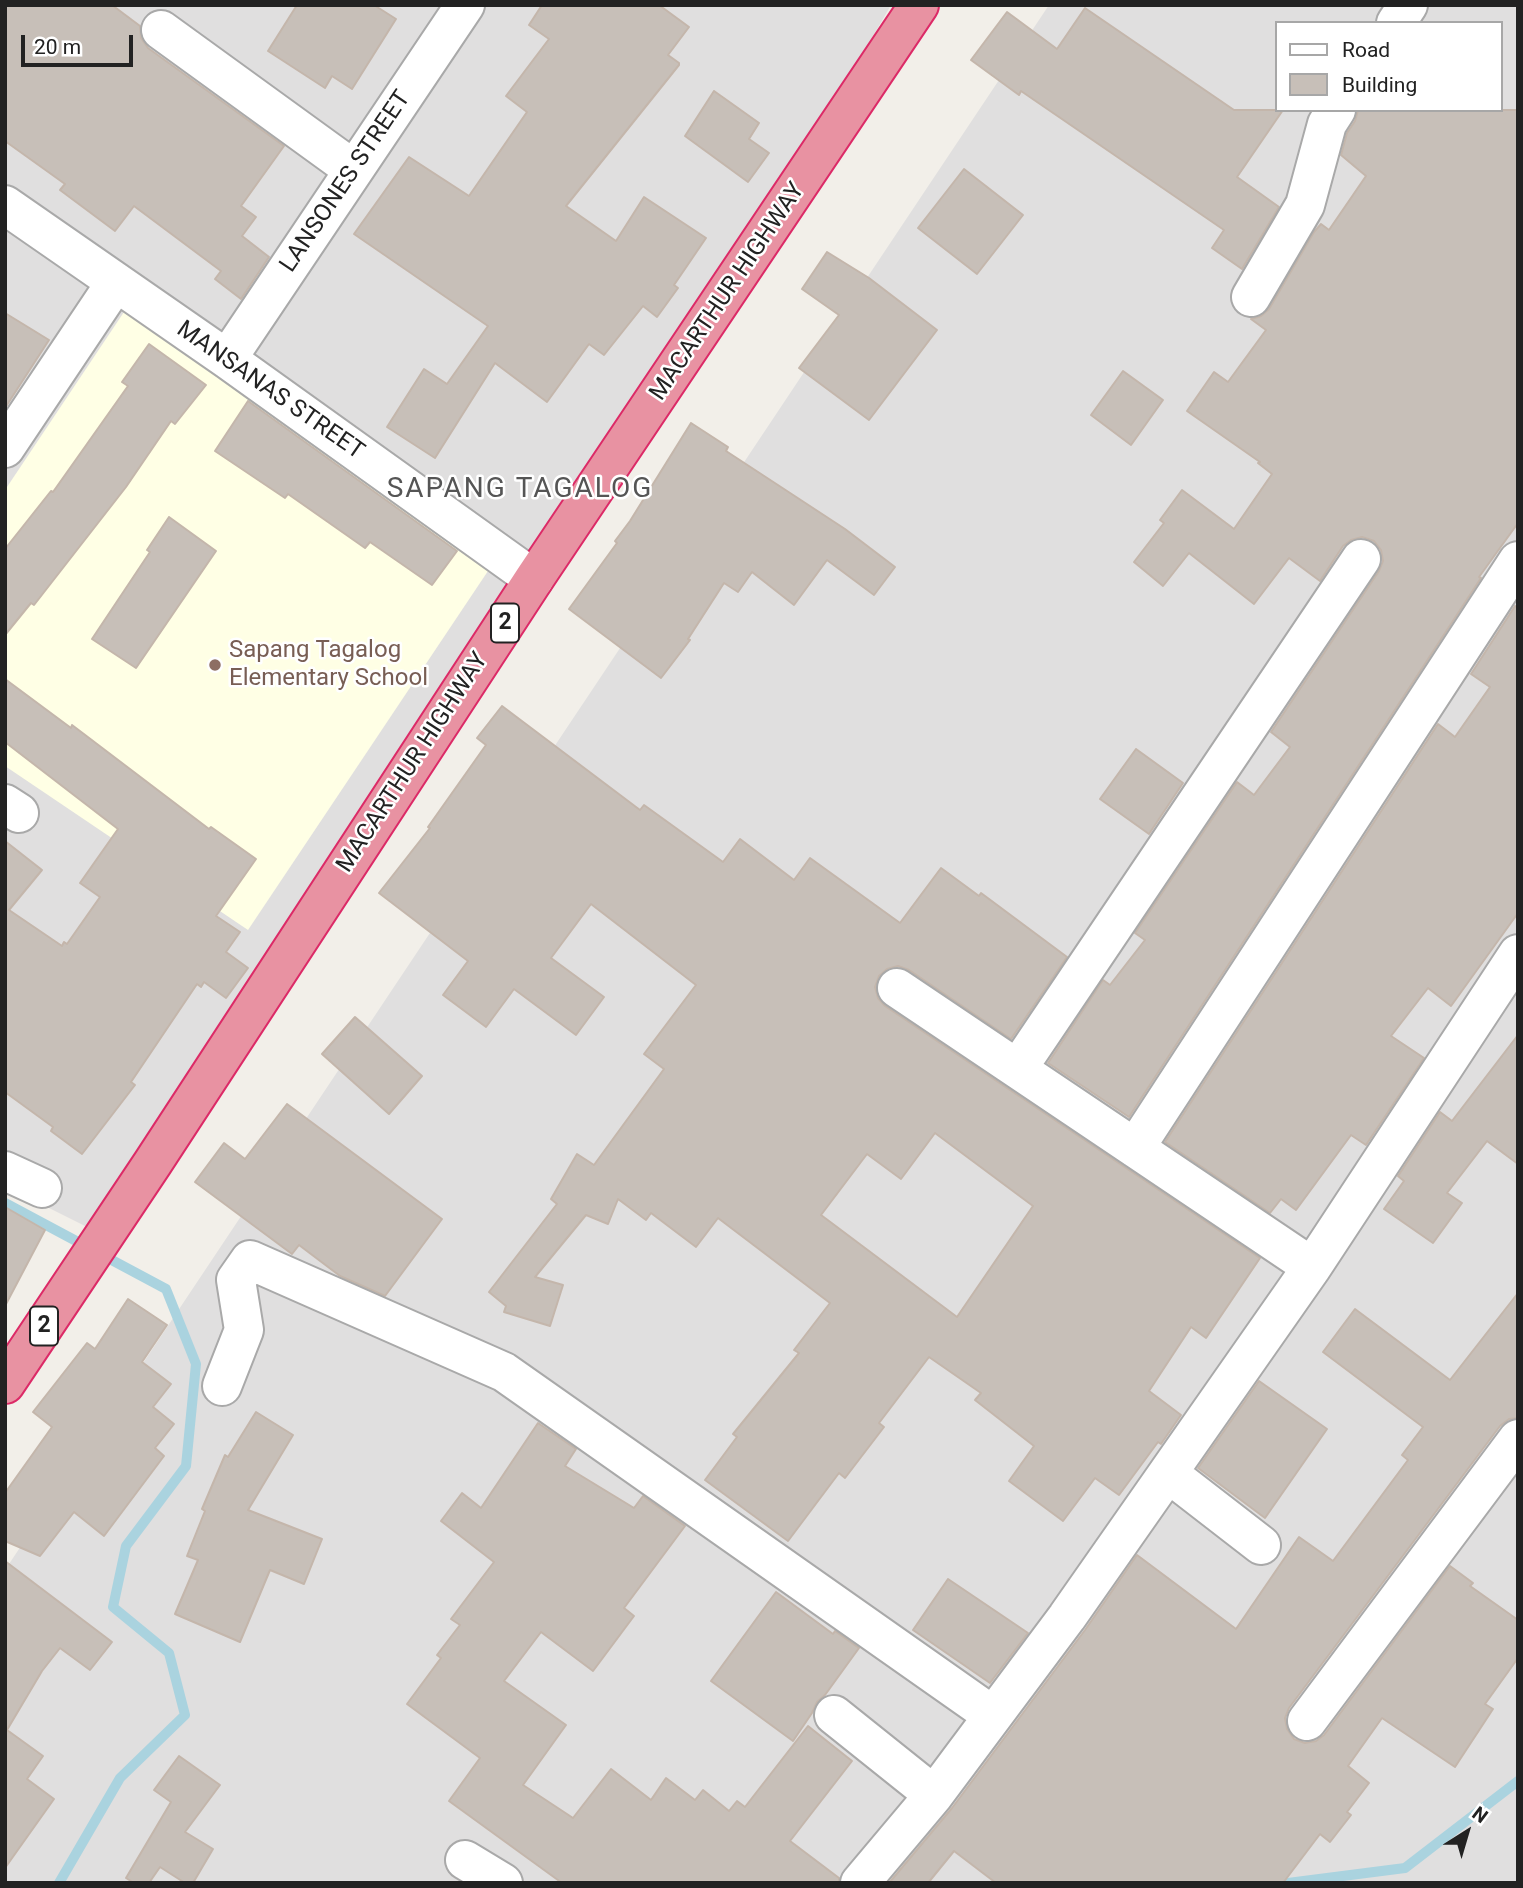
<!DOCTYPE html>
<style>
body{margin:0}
#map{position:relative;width:1523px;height:1888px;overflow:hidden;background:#f2efe9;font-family:Roboto,sans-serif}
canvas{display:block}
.frame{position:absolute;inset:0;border:7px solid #222;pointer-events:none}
.legend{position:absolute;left:1275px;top:21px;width:228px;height:91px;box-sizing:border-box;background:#fff;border:2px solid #a7a7a7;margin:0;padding:9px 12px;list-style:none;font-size:21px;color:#222}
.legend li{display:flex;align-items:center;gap:14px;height:35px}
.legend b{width:35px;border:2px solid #a7a7a7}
.north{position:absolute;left:1432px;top:1797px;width:70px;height:70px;-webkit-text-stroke:5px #fff;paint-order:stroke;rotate:37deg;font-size:19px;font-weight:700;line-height:28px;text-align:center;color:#222}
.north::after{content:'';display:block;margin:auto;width:24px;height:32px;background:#222;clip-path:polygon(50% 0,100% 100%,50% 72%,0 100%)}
.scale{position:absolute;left:21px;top:35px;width:112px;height:32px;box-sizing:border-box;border:4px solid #222;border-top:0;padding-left:9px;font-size:21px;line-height:24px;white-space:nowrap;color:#222;-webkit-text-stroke:5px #fff;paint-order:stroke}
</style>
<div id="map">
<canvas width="1523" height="1888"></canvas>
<div class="frame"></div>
<ul class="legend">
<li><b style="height:9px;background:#fff"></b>Road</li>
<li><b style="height:19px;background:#c7bfb8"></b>Building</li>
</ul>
<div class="north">N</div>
<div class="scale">20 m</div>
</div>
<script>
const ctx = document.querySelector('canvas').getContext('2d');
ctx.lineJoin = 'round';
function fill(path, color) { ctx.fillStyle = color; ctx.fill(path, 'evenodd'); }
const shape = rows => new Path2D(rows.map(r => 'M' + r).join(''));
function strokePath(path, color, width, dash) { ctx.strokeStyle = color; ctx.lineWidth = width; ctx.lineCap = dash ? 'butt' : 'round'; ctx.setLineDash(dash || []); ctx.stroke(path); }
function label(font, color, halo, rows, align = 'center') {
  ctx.font = font + ' Roboto,sans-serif'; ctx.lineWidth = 5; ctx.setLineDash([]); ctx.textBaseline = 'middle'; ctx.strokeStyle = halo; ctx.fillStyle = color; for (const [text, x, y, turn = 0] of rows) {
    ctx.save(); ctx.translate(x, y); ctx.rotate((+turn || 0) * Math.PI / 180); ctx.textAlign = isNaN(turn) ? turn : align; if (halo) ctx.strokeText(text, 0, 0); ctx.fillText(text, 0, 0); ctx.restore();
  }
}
const residential = shape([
 [5,5,891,5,832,107,87,1227,5,1186],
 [1049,5,1518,5,1518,1883,5,1883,5,1570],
 [1276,23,1500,23,1500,110,1276,110]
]);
const education = shape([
 [130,303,492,565,248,930,5,766,5,490]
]);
const stream = shape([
 [5,1203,166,1289,196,1364,186,1466,126,1546,113,1607,169,1653,185,1715,120,1778,59,1883],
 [1288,1883,1405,1868,1518,1781]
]);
const building = shape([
 [5,5,112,5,140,26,141,38,148,48,284,146,241,206,256,217,242,236,269,257,241,299,215,279,221,271,134,206,115,231,60,190,65,184,5,141,5,5],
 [297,5,374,5,396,19,352,89,332,76,325,88,268,51,297,5],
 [542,5,659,5,689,27,668,55,679,63,679,65,566,206,616,241,644,197,706,238,674,285,678,288,657,317,643,306,604,355,589,344,547,402,495,363,435,458,387,427,424,369,447,384,488,326,354,234,409,157,469,196,527,112,506,96,549,39,529,25,542,5],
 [1085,8,1234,110,1283,110,1237,177,1279,207,1242,269,1212,248,1224,230,1021,91,1019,95,971,60,1007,12,1057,49,1085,8],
 [714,91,759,123,749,139,769,153,748,182,685,136,714,91],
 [1358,110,1518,110,1518,523,1479,577,1481,578,1129,1117,1048,1063,1103,980,1110,985,1145,940,1135,933,1237,782,1254,795,1290,747,1271,732,1379,571,1383,561,1381,550,1374,541,1362,537,1351,540,1343,546,1320,581,1289,558,1254,604,1189,553,1163,586,1134,562,1164,523,1160,520,1182,490,1234,529,1272,474,1258,463,1260,462,1187,411,1214,372,1228,382,1266,330,1251,319,1261,316,1269,309,1314,232,1321,224,1329,230,1366,176,1341,155,1347,133,1355,121,1358,110],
 [964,169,1023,215,977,274,918,228,964,169],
 [827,252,869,278,937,330,869,420,799,368,839,315,802,289,827,252],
 [5,313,49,340,5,408,5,313],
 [149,344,206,385,175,424,171,421,126,487,34,605,31,603,5,635,5,549,51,491,53,492,128,386,122,382,149,344],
 [1123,371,1163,400,1131,445,1091,415,1123,371],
 [248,401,457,551,432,585,370,542,365,548,288,494,285,498,215,451,248,401],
 [691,423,728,447,726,451,845,529,895,567,874,595,827,560,794,605,752,572,738,592,724,583,688,639,690,640,661,678,569,609,617,543,615,541,630,521,691,423],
 [169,517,216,551,136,668,92,639,150,552,147,550,169,517],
 [1515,606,1518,608,1518,913,1451,1006,1428,988,1391,1036,1424,1058,1366,1145,1351,1135,1296,1210,1281,1199,1270,1213,1165,1142,1438,724,1455,737,1490,687,1471,674,1515,606],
 [5,679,71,728,72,725,209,829,211,827,256,859,216,916,240,932,226,952,248,968,226,998,204,982,201,987,197,984,131,1082,135,1085,82,1154,51,1131,53,1127,5,1092,5,841,42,870,9,910,62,946,64,942,67,944,100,897,80,883,118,829,5,742,5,679],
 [502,706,640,810,644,805,723,862,740,839,794,880,810,858,900,923,941,868,979,896,981,893,1067,957,1011,1039,909,970,898,966,887,969,879,976,875,987,878,998,885,1006,1260,1258,1206,1338,1191,1327,1149,1391,1181,1415,1161,1444,1158,1442,1119,1495,1095,1478,1063,1521,1009,1481,1034,1446,975,1400,981,1393,929,1357,879,1423,884,1427,845,1478,839,1473,788,1541,705,1480,737,1437,733,1434,799,1353,794,1350,830,1303,718,1218,696,1247,651,1213,646,1220,618,1199,608,1224,586,1215,535,1277,563,1285,550,1326,504,1312,506,1306,489,1292,557,1204,551,1199,577,1154,594,1165,664,1069,644,1054,696,985,591,904,551,958,604,997,576,1035,514,989,486,1027,443,995,468,961,379,893,430,828,428,827,486,745,477,738,502,706],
 [935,1133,1033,1206,957,1317,821,1215,867,1154,901,1179,935,1133],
 [1136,749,1183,783,1149,834,1100,799,1136,749],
 [355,1017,422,1076,389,1114,322,1054,355,1017],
 [1518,1035,1518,1164,1487,1141,1447,1193,1462,1203,1433,1243,1384,1209,1404,1181,1398,1176,1440,1112,1452,1121,1518,1035],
 [287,1104,442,1219,385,1296,340,1276,299,1245,292,1254,195,1182,224,1143,245,1159,287,1104],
 [5,1207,45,1230,5,1306,5,1207],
 [1518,1293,1518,1418,1509,1419,1500,1426,1289,1708,1285,1718,1287,1729,1294,1739,1305,1743,1316,1741,1324,1735,1450,1566,1473,1583,1470,1586,1518,1620,1518,1658,1485,1704,1493,1709,1455,1767,1382,1718,1348,1766,1369,1783,1347,1812,1351,1815,1330,1842,1320,1834,1283,1883,996,1883,954,1851,928,1883,889,1883,952,1808,1085,1630,1137,1555,1236,1629,1299,1537,1333,1561,1408,1460,1402,1455,1423,1427,1323,1352,1355,1309,1450,1380,1518,1293],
 [128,1299,167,1325,142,1362,171,1384,153,1407,174,1424,155,1448,164,1456,104,1536,74,1512,40,1556,5,1541,5,1493,52,1427,33,1412,87,1343,95,1349,128,1299],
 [1259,1381,1327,1429,1265,1518,1198,1468,1259,1381],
 [256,1412,293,1435,248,1510,322,1539,304,1584,270,1570,240,1642,175,1614,198,1560,187,1556,205,1511,202,1509,225,1455,228,1457,256,1412],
 [538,1423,576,1449,565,1466,634,1508,643,1496,685,1526,624,1608,634,1616,593,1671,541,1632,504,1681,566,1725,523,1785,573,1818,611,1769,651,1800,666,1778,695,1800,703,1790,729,1811,737,1801,745,1807,808,1726,852,1761,790,1841,839,1878,839,1883,562,1883,449,1801,480,1758,407,1704,441,1658,437,1655,460,1625,451,1619,494,1562,441,1521,462,1493,481,1508,538,1423],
 [5,1561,112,1642,90,1670,60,1648,42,1671,7,1730,43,1756,27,1779,54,1799,5,1868,5,1561],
 [948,1579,1028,1633,990,1683,913,1630,948,1579],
 [776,1592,833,1634,835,1631,859,1648,825,1695,817,1702,812,1713,793,1741,711,1681,776,1592],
 [179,1756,220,1785,185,1832,213,1849,193,1883,185,1883,160,1867,149,1883,134,1883,126,1878,171,1802,154,1790,179,1756]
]);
const minor = shape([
 [1396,23,1408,5],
 [161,30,354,170],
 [5,205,227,359,534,579],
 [1251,297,1305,205,1327,124,1336,110],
 [227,359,465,5],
 [5,448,116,282],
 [5,804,19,813],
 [897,988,1312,1267],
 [1018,1068,1361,559],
 [1135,1148,1518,561],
 [5,1171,42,1188],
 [222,1386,244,1330,236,1280,250,1260,504,1372,992,1715],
 [1168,1473,1261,1545],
 [834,1715,934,1795],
 [1307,1721,1518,1439],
 [465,1860,503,1883],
 [860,1883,934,1795,1067,1617,1312,1267,1518,954]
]);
const highway = shape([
 [5,1384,152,1164,534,579,919,5]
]);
const markers = [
 [215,665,7,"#8d6e63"]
];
const shields = [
 [505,623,28],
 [44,1326,28]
];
const shieldNames = [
 ["2",505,623],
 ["2",44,1326]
];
const streetNames = [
 ["LANSONES STREET",346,182,-56],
 ["MACARTHUR HIGHWAY",728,292,-56],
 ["MANSANAS STREET",270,391,35],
 ["MACARTHUR HIGHWAY",413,763,-57]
];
const educationNames = [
 ["Sapang Tagalog",229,651],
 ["Elementary School",229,679]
];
const quarterNames = [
 ["SAPANG TAGALOG",520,490]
];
fill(residential, '#e0dfdf');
fill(education, '#ffffe5');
strokePath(stream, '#aad3df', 10);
fill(building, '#c7bfb8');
strokePath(building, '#c4b6ab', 2);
strokePath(minor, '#a9a9a9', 42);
strokePath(highway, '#dc2a67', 42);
strokePath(minor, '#fff', 38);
strokePath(highway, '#e892a2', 38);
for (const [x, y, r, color] of markers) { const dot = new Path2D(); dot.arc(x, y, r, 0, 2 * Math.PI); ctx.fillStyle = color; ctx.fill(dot); strokePath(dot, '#fff', 2.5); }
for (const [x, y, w] of shields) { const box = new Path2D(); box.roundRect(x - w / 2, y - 19.5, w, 39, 5); ctx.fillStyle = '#fff'; ctx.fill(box); strokePath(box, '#222', 2); }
label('bold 23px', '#222', null, shieldNames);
label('24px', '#222', '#fff', streetNames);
label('24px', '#785e54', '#fff', educationNames, 'left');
ctx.letterSpacing = '2px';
label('28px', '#555', '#fff', quarterNames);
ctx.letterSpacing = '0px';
</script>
